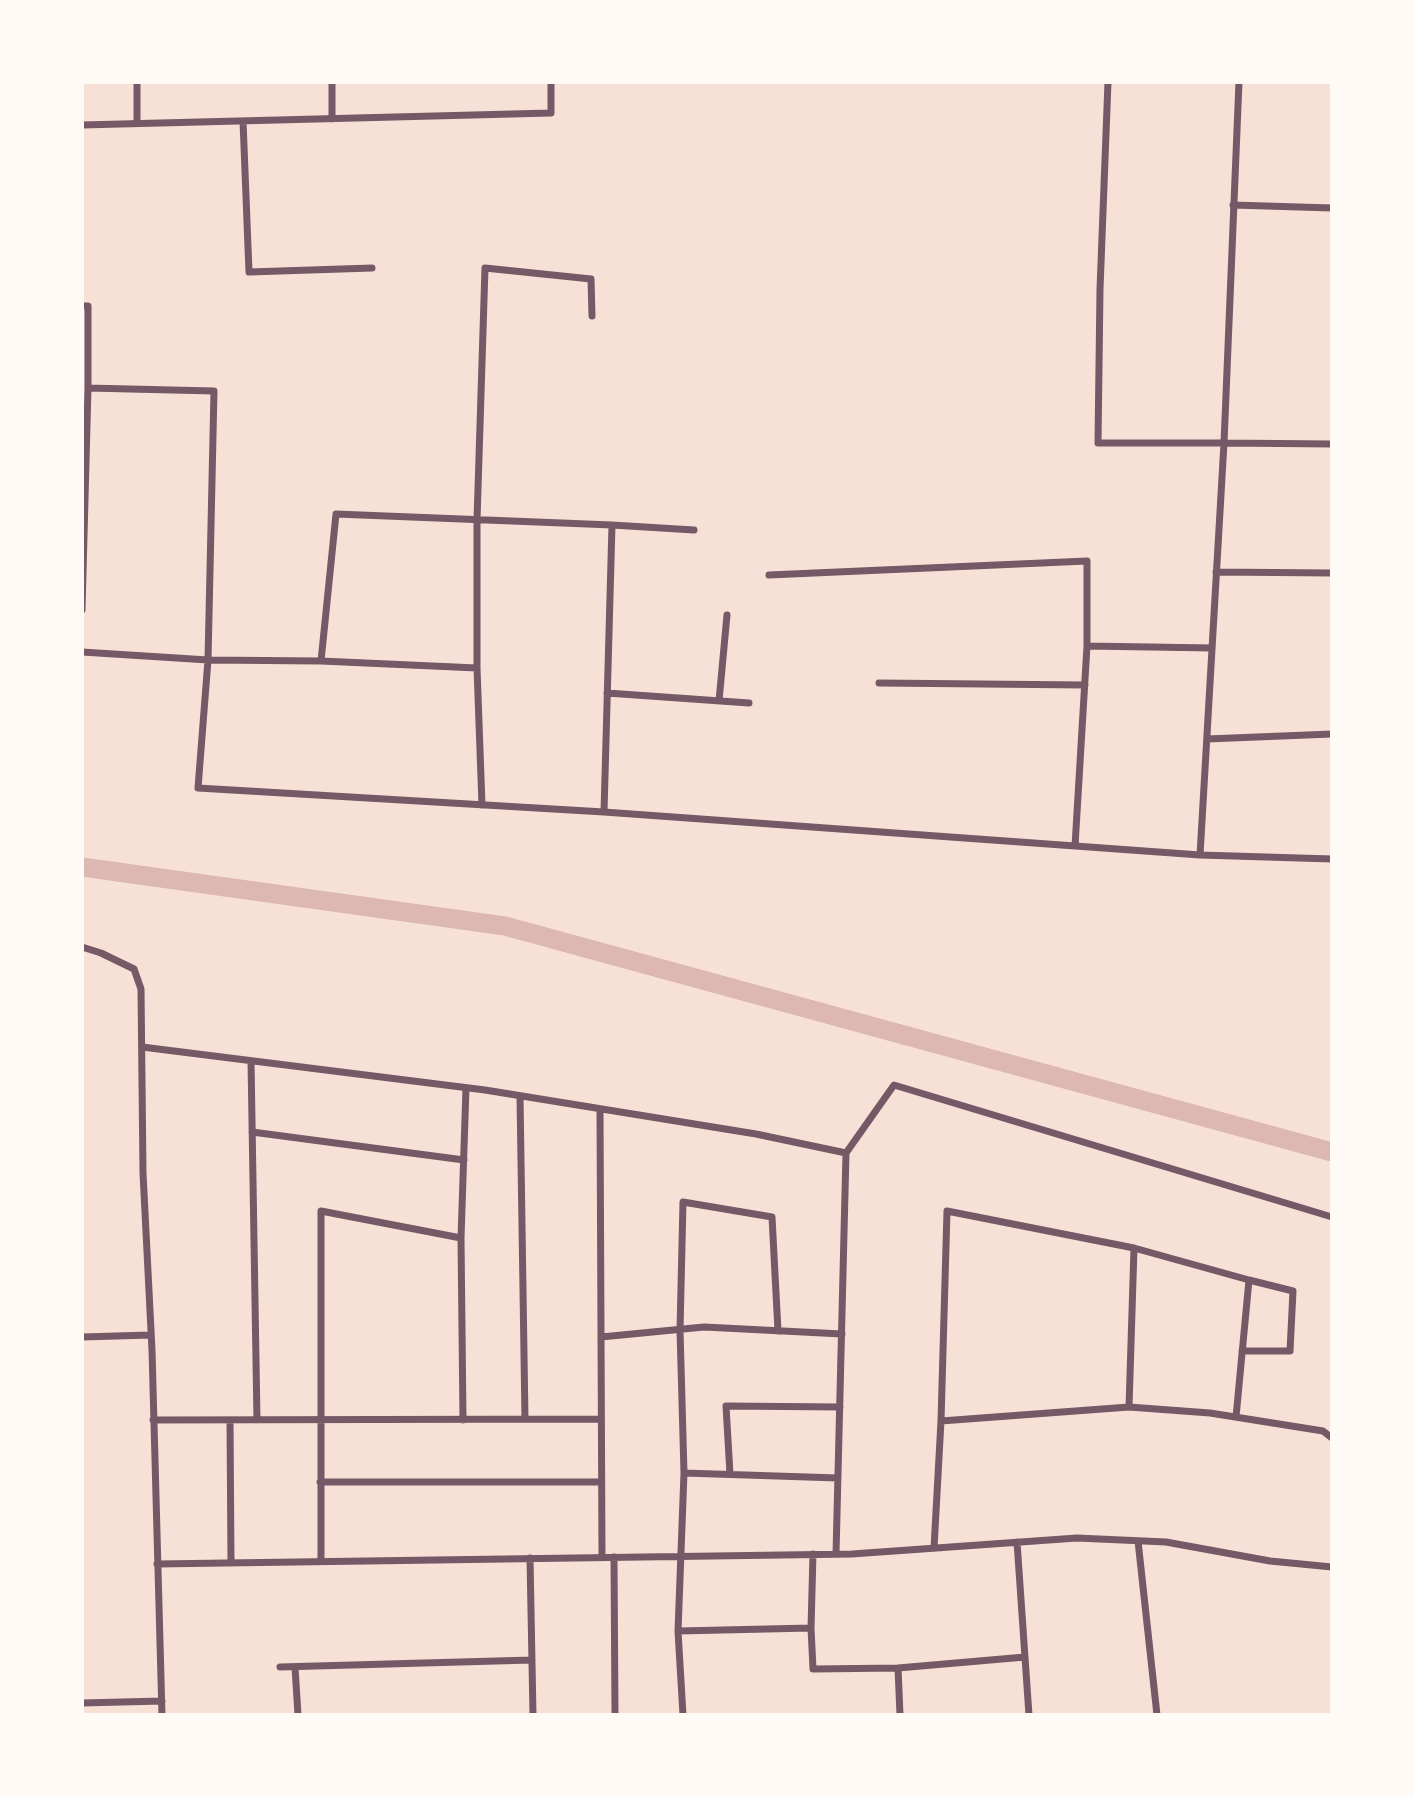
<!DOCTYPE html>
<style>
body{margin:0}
#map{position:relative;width:1414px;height:1797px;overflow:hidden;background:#f7e1d7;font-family:"Fira Sans",sans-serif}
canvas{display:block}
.frame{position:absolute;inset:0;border:84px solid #fffaf5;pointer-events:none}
</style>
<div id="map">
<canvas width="1414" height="1797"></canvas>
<div class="frame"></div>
</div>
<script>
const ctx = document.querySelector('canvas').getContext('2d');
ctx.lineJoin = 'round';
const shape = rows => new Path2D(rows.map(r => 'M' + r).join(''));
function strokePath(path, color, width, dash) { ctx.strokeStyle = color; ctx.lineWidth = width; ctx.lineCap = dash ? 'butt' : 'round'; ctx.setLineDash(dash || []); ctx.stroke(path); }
const canal = shape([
 [82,867,505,926,1332,1152]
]);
const minor = shape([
 [332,82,332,119],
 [1108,82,1100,289,1098,443,1224,443,1239,82],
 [243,121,249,272,372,268],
 [137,123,137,82],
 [82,125,551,113,551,82],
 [1233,205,1332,208],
 [82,306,88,306,88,388],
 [1216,572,1332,573],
 [769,575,1087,561,1087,646],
 [82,610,88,388,214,391,208,660,82,652],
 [321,661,208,660,198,788,604,812,1200,855,1332,859],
 [477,668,477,520,485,268,591,279,592,316],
 [879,683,1085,685],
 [607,693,749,703],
 [719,701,727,615],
 [1207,739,1332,734],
 [482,805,477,668,321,661,336,514,612,525],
 [604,812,612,525,694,530],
 [1075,846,1087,646,1212,648],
 [1200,855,1224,443,1332,444],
 [82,947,101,953,134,969,141,989,143,1173,152,1350,162,1715],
 [142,1047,485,1090,756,1134,846,1153,836,1554],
 [251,1061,257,1420],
 [520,1096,525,1419],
 [600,1109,602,1557],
 [252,1132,464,1160],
 [846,1153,894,1085,1332,1217],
 [461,1238,466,1088],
 [1134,1248,1249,1280,1236,1417],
 [778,1331,772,1217,683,1202,680,1330,684,1473,678,1631,811,1628,813,1554],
 [82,1337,151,1335],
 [601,1337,704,1327,842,1334],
 [1242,1351,1290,1351,1293,1291,1249,1280],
 [153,1420,601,1419],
 [230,1420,231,1563],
 [941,1421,1129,1407,1210,1413,1323,1431,1332,1438],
 [684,1473,838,1478],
 [730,1474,726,1406,840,1407],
 [320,1482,601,1482],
 [1138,1541,1157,1715],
 [1017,1542,1029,1715],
 [934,1548,941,1421,947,1211,1134,1248,1129,1407],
 [614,1557,615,1715],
 [530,1558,533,1715],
 [321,1561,321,1211,461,1238,463,1420],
 [157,1564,852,1554,1077,1538,1166,1542,1270,1561,1332,1567],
 [811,1628,813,1669,898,1668],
 [678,1631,683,1715],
 [280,1667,532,1660],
 [295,1667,298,1715],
 [82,1703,162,1701],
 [900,1715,898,1668,1025,1657]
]);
strokePath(canal, '#dcb8b0', 19);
strokePath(minor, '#755966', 7);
</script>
